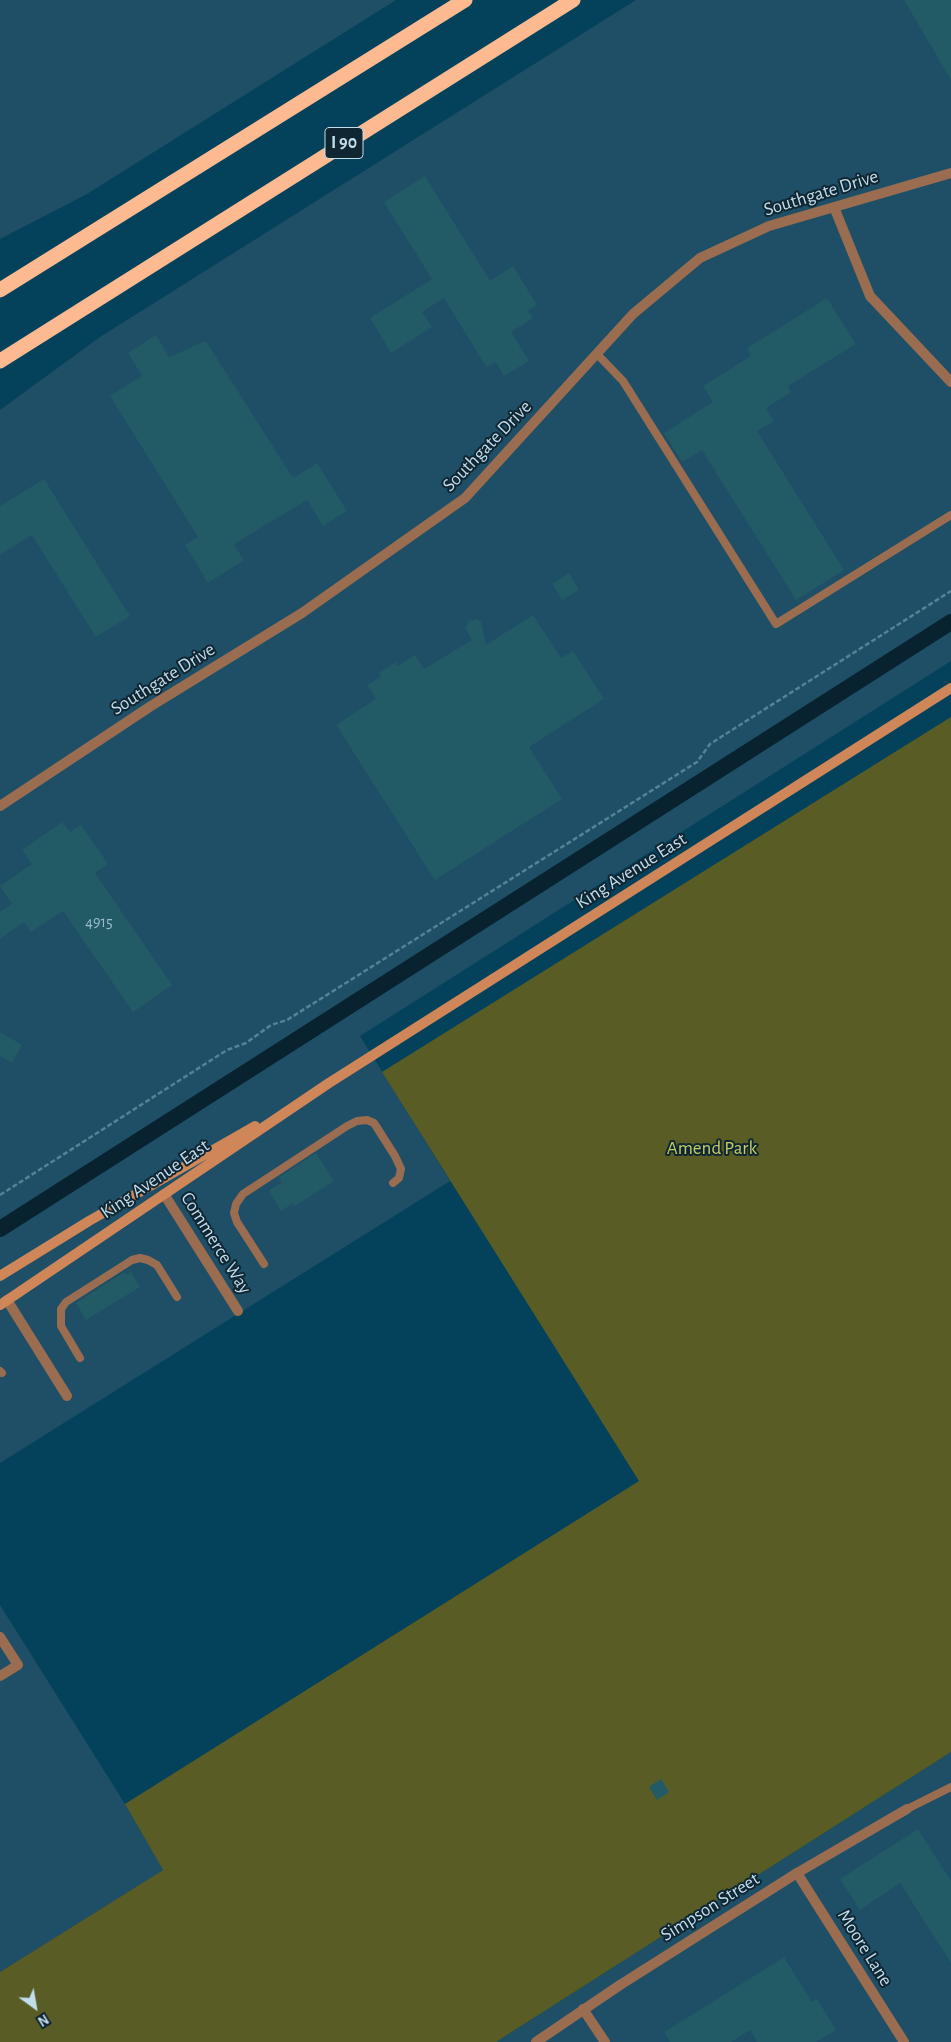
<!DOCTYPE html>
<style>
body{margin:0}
#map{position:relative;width:951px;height:2042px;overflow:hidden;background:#04425b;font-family:"Alegreya Sans",sans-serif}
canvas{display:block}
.north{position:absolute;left:10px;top:1982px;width:50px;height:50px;-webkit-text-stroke:4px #102632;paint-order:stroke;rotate:148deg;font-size:14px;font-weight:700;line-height:20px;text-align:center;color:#c2ddec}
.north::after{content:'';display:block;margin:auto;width:18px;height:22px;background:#c2ddec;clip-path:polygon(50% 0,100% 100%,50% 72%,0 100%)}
</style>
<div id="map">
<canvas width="951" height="2042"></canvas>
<div class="north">N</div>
</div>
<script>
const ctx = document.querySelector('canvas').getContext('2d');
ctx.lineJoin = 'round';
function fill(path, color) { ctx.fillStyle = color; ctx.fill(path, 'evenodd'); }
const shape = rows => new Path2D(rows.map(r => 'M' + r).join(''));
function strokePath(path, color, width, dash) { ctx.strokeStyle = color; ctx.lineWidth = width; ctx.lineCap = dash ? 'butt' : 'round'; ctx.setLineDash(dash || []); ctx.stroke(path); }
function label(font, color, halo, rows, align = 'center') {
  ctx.font = font + ' "Alegreya Sans",sans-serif'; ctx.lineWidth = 4; ctx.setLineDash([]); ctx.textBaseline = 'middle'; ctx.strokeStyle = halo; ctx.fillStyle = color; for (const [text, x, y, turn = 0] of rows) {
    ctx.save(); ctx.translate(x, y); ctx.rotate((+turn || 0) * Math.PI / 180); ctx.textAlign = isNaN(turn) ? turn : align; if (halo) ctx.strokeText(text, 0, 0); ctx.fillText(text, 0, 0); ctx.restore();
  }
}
const built = shape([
 [0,0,396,0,87,194,0,239],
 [636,0,951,0,951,661,360,1036,450,1181,0,1463,0,410,100,337],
 [0,1605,125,1804,163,1870,0,1972],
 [951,1752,951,2042,496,2042]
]);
const green = shape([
 [951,717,951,1752,496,2042,0,2042,0,1972,163,1870,125,1804,639,1481,382,1072]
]);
const canal = shape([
 [0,1229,951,622]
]);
const building = shape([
 [904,0,951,0,951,80],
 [425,176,490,281,513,266,537,305,528,311,533,318,511,332,529,361,504,376,496,362,486,367,444,298,422,312,432,327,391,353,370,318,432,279,384,202],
 [827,298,856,344,788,386,791,392,766,408,774,421,757,431,844,570,796,600,702,450,682,462,664,433,713,402,703,386,751,356,747,348],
 [156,335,169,357,206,341,293,478,317,463,347,511,323,526,307,500,234,544,244,560,208,583,185,545,198,537,110,396,142,376,128,353],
 [44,479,130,616,96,637,32,535,0,555,0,506],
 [569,573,579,590,562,600,552,584],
 [533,615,561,658,573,651,604,699,529,747,562,799,435,880,336,725,376,699,367,685,381,676,379,673,396,662,398,666,415,655,424,669,472,640,465,628,469,620,477,619,481,622,486,645],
 [62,822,70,832,81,825,108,864,95,873,172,985,133,1012,63,911,31,932,24,922,0,939,0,912,12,904,0,886,32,864,22,850],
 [0,1032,22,1045,12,1063,0,1056],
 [316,1153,334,1181,295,1206,293,1203,281,1211,269,1191,282,1182,279,1177],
 [124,1272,126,1275,131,1272,140,1287,86,1320,76,1303],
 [661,1779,669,1792,657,1800,649,1787],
 [918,1829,951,1881,951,1963,900,1883,860,1910,840,1879],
 [784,1957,812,2002,817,1999,836,2030,816,2042,757,2042,750,2030,731,2042,670,2042,664,2032]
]);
const path = shape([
 [0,1195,227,1050,246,1043,271,1025,287,1020,697,762,710,744,951,591]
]);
const service = shape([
 [597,354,623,381,776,624,951,515],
 [264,1264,237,1222,234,1213,236,1204,243,1194,347,1126,357,1121,367,1120,374,1123,395,1156,401,1169,399,1178,393,1183],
 [80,1358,61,1326,61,1309,66,1302,132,1260,140,1258,148,1260,157,1265,177,1297],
 [0,1371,2,1373],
 [907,1809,951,1787]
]);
const minor = shape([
 [834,207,870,296,951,382],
 [0,806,151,706,302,613,465,498,633,314,700,258,769,226,951,173],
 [164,1194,238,1311],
 [7,1300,67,1396],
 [0,1637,18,1665,0,1676],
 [797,1873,907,1809],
 [583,2009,605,2042]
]);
const tertiary = shape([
 [536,2042,620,1985,797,1873,904,2042]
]);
const secondary = shape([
 [0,1276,89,1221,255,1126],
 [0,1305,329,1083,951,688]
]);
const motorway = shape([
 [0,290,465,0],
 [0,361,573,0]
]);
const numberNames = [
 ["4915",99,922]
];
const shields = [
 [344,143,38]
];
const shieldNames = [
 ["I 90",344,143]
];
const streetNames = [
 ["Southgate Drive",821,193,-17],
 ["Southgate Drive",487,446,-46],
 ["Southgate Drive",163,679,-32],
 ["King Avenue East",631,871,-32],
 ["King Avenue East",155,1179,-34],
 ["Commerce Way",216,1243,58],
 ["Simpson Street",710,1907,-32],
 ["Moore Lane",865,1948,58]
];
const parkNames = [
 ["Amend Park",712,1148]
];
fill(built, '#1e4f66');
fill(green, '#595d25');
strokePath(canal, '#08232f', 16);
fill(building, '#225a65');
strokePath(path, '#548398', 2.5, [5, 2.5]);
strokePath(service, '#9b6d50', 8);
strokePath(minor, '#9b6d50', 10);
strokePath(tertiary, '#9b6d50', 10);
strokePath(secondary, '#cf8658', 10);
strokePath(motorway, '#fdba90', 15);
label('16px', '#9abcca', null, numberNames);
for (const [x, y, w] of shields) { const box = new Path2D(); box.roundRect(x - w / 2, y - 15.5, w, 31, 4); ctx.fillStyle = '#102632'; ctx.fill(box); strokePath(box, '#c2ddec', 1); }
label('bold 18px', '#c2ddec', null, shieldNames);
label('19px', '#c2ddec', '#102632', streetNames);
label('19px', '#c5cd63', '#102632', parkNames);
</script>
